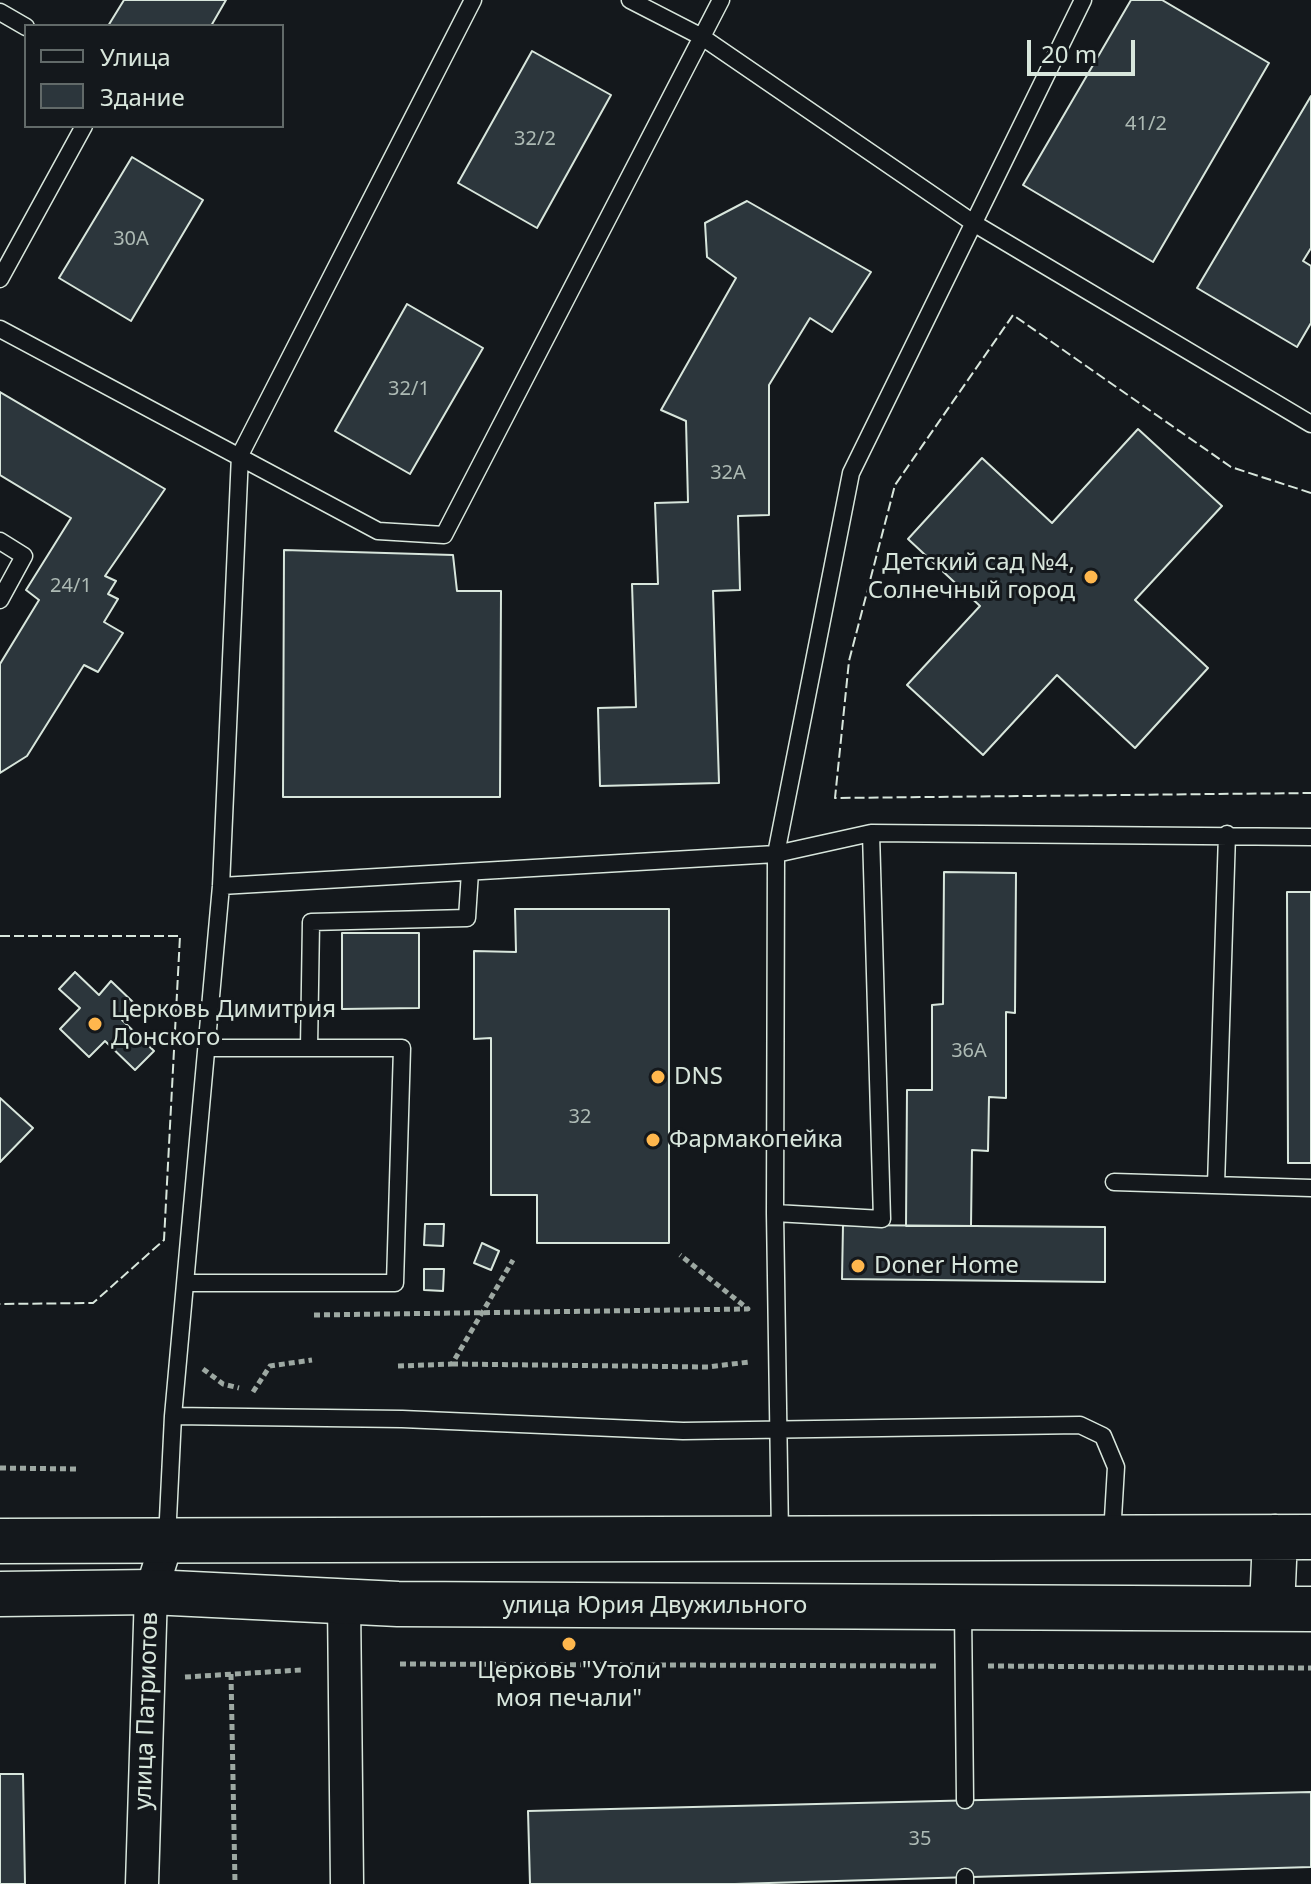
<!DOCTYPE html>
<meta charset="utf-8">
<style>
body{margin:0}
#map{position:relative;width:1311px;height:1884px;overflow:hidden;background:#14181c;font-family:"Noto Sans",sans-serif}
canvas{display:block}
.legend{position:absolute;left:24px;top:24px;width:260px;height:104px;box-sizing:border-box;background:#14181c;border:2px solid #626a69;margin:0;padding:10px 14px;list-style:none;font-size:24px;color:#d8e6dc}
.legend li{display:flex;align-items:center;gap:16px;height:40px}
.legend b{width:40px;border:2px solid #626a69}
.scale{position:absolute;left:1027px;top:40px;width:108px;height:36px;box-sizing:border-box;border:4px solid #d8e6dc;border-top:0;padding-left:10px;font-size:24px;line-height:28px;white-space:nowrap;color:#d8e6dc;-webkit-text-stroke:6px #14181c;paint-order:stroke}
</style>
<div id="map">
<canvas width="1311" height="1884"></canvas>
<ul class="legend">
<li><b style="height:10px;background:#14181c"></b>Улица</li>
<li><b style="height:22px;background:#2c363c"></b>Здание</li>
</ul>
<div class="scale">20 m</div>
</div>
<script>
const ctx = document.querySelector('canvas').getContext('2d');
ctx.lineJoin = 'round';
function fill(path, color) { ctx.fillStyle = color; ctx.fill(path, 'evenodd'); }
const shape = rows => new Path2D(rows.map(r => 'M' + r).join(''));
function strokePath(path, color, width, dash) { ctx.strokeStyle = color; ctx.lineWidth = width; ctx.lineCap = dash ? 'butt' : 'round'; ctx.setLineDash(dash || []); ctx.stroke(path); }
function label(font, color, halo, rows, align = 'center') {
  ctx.font = font + ' "Noto Sans",sans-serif'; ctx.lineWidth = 6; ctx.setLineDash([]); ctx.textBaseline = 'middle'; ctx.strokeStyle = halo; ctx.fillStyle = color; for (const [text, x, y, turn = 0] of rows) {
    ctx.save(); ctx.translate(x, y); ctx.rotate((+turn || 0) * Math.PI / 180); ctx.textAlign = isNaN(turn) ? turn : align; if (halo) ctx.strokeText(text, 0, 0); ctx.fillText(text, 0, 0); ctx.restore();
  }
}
const building = shape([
 [124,0,226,0,211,26,108,26,124,0],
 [1131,0,1162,0,1269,63,1153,262,1023,185,1131,0],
 [532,51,611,95,537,228,458,183,532,51],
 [1311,96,1311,248,1303,261,1311,266,1311,323,1297,347,1197,288,1311,96],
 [132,157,203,200,131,321,59,278,132,157],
 [747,201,871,272,832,332,810,318,769,385,769,515,738,516,740,590,713,591,719,783,600,786,598,708,636,707,632,584,658,584,655,503,688,502,686,421,661,410,736,278,707,257,705,223,747,201],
 [407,304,483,348,410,474,335,431,407,304],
 [0,392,165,489,105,576,116,581,108,594,118,599,104,622,123,633,98,672,84,665,27,756,0,773,0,664,39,600,26,590,71,518,0,475,0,392],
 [1138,429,1222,506,1135,600,1208,668,1135,748,1057,675,983,755,907,685,980,606,908,539,982,458,1052,523,1138,429],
 [284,550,453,555,457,591,501,591,500,797,283,797,284,550],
 [944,872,1016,873,1015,1013,1006,1012,1006,1098,989,1097,988,1151,972,1150,971,1226,906,1226,907,1090,932,1090,932,1005,943,1004,944,872],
 [1287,892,1311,892,1311,1163,1288,1163,1287,892],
 [515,909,669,909,669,1243,537,1243,537,1195,491,1195,491,1038,474,1039,474,951,516,952,515,909],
 [342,933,419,933,419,1008,342,1009,342,933],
 [75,972,99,995,111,981,136,1005,122,1020,154,1051,135,1070,105,1041,89,1057,60,1029,80,1008,59,989,75,972],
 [0,1098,33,1128,0,1162,0,1098],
 [425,1224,444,1224,443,1246,424,1245,425,1224],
 [843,1225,1105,1227,1105,1282,842,1279,843,1225],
 [482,1243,499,1251,491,1270,474,1263,482,1243],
 [424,1269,444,1269,443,1291,424,1290,424,1269],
 [0,1774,23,1774,25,1884,0,1884,0,1774],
 [1311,1792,1311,1867,735,1884,530,1884,528,1811,1311,1792]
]);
const path = shape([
 [314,1315,748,1309,680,1255],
 [452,1364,708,1367,749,1362],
 [398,1366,452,1364,513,1260],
 [203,1369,223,1384,239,1388],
 [253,1392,270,1366,312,1360],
 [0,1468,79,1469],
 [400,1664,938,1666],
 [988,1666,1311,1668],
 [231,1674,235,1884],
 [185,1677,301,1670]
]);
const lane = shape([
 [630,0,702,37,975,224,1311,424],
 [0,12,26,27],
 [0,279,84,126],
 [0,329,378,531,444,535,721,0],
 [0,541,24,556,0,600],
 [221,886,776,854,871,833,1311,837],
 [309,1048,311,922,467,918,470,872],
 [1114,1182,1311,1188],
 [1216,1185,1227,834],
 [775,1213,882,1219,871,833],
 [185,1283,395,1283,402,1048,207,1048],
 [173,1416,402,1419,683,1431,1080,1425,1103,1436,1116,1467,1112,1535],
 [780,1535,775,1213,776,854,851,473,1083,0],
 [167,1539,173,1416,221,886,240,455,473,0],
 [963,1609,965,1800],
 [965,1877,965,1884]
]);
const street = shape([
 [344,1601,347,1884],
 [142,1884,151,1592,167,1541]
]);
const secondary = shape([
 [0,1541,1311,1537],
 [0,1594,151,1592,398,1604,1311,1609],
 [1272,1609,1275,1537]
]);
const fence = shape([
 [1311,493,1231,467,1013,315,895,485,849,661,835,798,1311,793],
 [0,936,180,936,164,1240,93,1303,0,1304]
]);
const markers = [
 [1091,577,8,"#ffb74d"],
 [95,1024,8,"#ffb74d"],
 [658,1077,8,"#ffb74d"],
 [653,1140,8,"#ffb74d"],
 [858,1266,8,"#ffb74d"],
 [569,1644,8,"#ffb74d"]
];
const numberNames = [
 ["41/2",1146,124],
 ["32/2",535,139],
 ["30А",131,239],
 ["32/1",409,389],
 ["32А",728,473],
 ["24/1",71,586],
 ["36А",969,1051],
 ["32",580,1117],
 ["35",920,1839]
];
const poiNames = [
 ["Детский сад №4,",1075,563,"right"],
 ["Солнечный город",1075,591,"right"],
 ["Церковь Димитрия",111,1010],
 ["Донского",111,1038],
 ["DNS",674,1077],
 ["Фармакопейка",669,1140],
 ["Doner Home",874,1266],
 ["Церковь \"Утоли",569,1671,"center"],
 ["моя печали\"",569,1699,"center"]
];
const streetNames = [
 ["улица Юрия Двужильного",655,1606],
 ["улица Патриотов",147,1711,-88]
];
fill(building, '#2c363c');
strokePath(building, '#d8e6dc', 2);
strokePath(lane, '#d8e6dc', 19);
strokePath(street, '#d8e6dc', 35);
strokePath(secondary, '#d8e6dc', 47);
strokePath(path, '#9da8a2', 5, [6, 4]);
strokePath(lane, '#14181c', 16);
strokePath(street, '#14181c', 32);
strokePath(secondary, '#14181c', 44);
strokePath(fence, '#d8e6dc', 2, [10, 4]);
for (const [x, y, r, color] of markers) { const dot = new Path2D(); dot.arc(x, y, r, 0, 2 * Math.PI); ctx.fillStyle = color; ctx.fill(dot); strokePath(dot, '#14181c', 3); }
label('20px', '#adbab4', null, numberNames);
label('24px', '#d8e6dc', '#14181c', poiNames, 'left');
label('24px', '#d8e6dc', '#14181c', streetNames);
</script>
